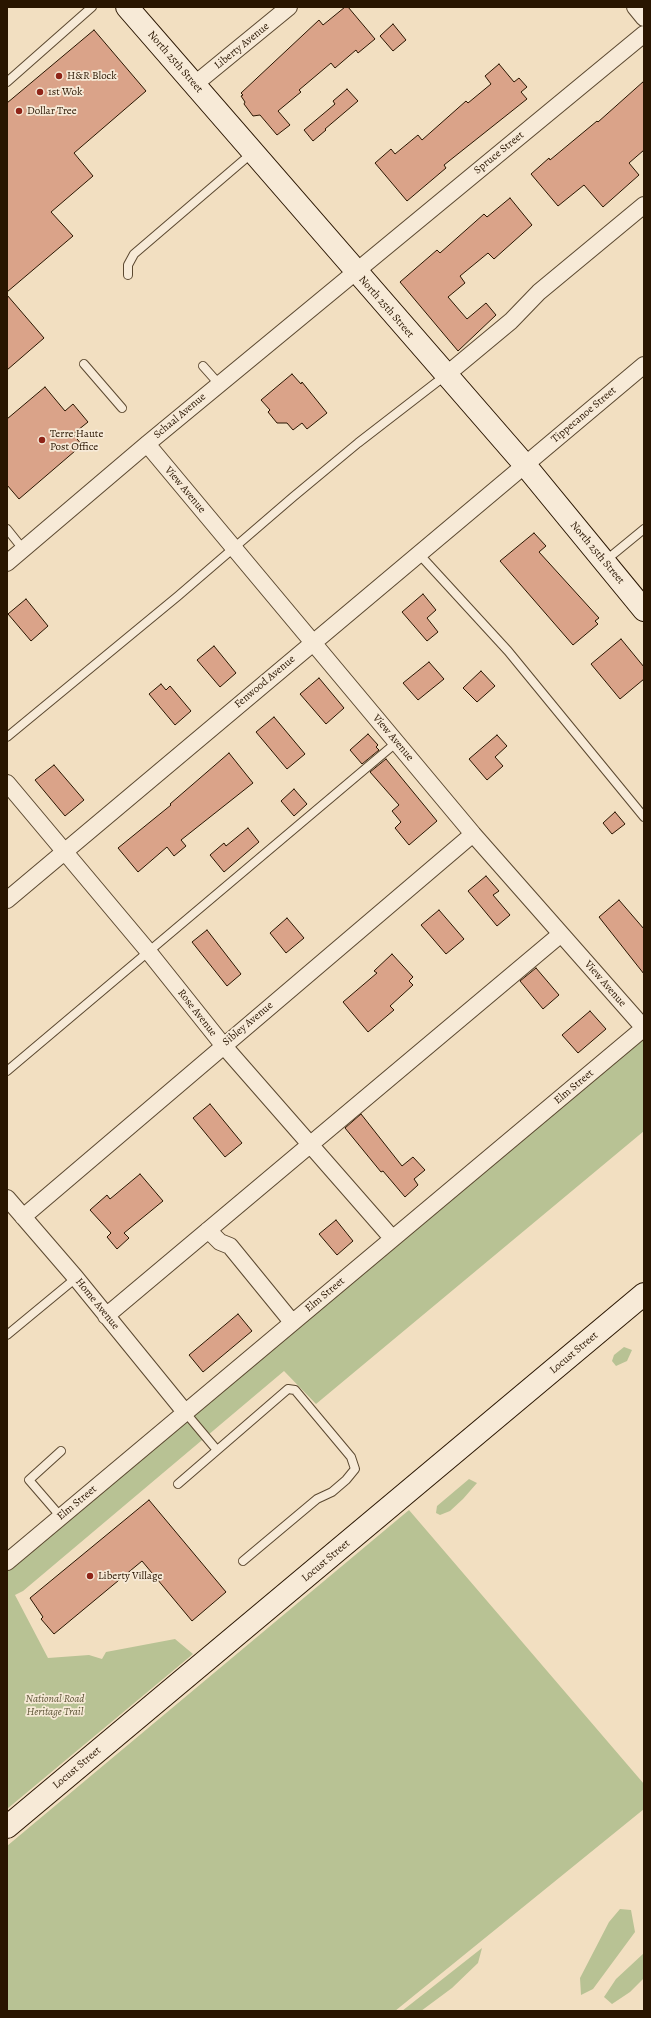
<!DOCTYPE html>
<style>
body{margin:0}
#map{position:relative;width:651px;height:2018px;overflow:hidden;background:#f2dfc1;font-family:Alegreya,serif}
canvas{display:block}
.frame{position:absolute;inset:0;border:8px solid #291500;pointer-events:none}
</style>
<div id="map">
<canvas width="651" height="2018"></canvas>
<div class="frame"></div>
</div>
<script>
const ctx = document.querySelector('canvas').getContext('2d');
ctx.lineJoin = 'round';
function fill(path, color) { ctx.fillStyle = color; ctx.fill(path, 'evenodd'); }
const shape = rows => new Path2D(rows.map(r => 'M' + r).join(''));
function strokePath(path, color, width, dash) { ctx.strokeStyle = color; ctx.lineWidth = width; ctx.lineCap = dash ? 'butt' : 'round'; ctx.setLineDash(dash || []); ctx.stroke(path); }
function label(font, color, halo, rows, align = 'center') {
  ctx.font = font + ' Alegreya,serif'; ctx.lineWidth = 3.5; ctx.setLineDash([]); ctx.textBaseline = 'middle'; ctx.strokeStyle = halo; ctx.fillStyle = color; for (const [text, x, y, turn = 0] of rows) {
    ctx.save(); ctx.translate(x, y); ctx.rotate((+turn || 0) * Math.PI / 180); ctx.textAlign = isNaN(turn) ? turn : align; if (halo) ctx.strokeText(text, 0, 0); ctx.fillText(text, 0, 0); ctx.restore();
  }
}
const green = shape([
 [644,1028,644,1131,316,1404,284,1371,23,1591,15,1595,48,1658,89,1655,102,1659,106,1652,175,1639,193,1654,7,1809,7,1562],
 [624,1347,632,1350,627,1361,616,1366,612,1361,614,1355],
 [469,1479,477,1483,463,1499,450,1511,440,1515,436,1513,437,1506],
 [409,1510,644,1784,644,1809,395,2011,7,2011,7,1846],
 [620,1909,631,1910,635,1932,593,1989,581,1995,580,1978,609,1922],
 [482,1948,478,1963,452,1988,421,2011,402,2011],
 [644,1953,644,1978,630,1992,612,2004,604,1997,616,1979]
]);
const building = shape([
 [345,7,348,7,375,39,358,53,356,50,335,68,331,63,299,90,301,92,278,111,290,125,277,135,260,115,253,116,244,104,245,102,241,96,243,95,241,93,319,20,323,25,345,7],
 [393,24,406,40,393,51,380,36,393,24],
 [94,30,146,91,74,153,93,176,51,212,73,236,7,292,7,103,94,30],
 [499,64,514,82,519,78,527,87,521,92,527,99,444,165,446,168,407,201,375,163,391,149,395,154,418,135,422,140,466,101,468,103,491,84,485,76,499,64],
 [644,81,644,150,629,163,639,175,603,207,584,185,558,206,531,174,549,158,550,160,597,121,598,122,644,81],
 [347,89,358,101,325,129,326,130,313,141,304,130,335,104,333,101,347,89],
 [510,198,532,225,494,259,488,253,460,276,465,283,448,297,467,319,486,303,496,315,458,351,400,282,437,250,440,253,484,214,487,217,510,198],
 [7,295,44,338,7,370,7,295],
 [292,374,301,384,302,382,327,413,307,429,302,423,293,430,287,423,277,423,268,412,270,410,261,400,292,374],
 [45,387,65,411,73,404,88,422,73,434,82,445,19,499,7,485,7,419,45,387],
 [534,533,546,546,539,552,599,618,595,621,598,624,573,645,500,561,534,533],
 [423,594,436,610,427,618,438,632,427,641,402,612,423,594],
 [26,599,48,626,31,641,8,614,26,599],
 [621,639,644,667,644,679,620,699,591,664,621,639],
 [214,646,236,673,220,687,197,660,214,646],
 [429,662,444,679,418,700,403,683,429,662],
 [481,671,495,686,477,702,463,688,481,671],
 [319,678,344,708,326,724,300,694,319,678],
 [161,684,166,690,170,686,191,711,175,725,149,694,161,684],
 [274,717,305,754,287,769,256,732,274,717],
 [368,734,378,745,376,747,379,750,362,764,350,750,368,734],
 [497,735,507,746,495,757,503,766,487,780,469,759,497,735],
 [229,753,253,783,181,840,186,846,174,856,167,847,138,872,118,848,171,805,170,804,229,753],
 [386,759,437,821,409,845,395,828,401,822,392,811,399,805,370,772,386,759],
 [54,765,84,800,65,816,35,780,54,765],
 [294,789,307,804,294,816,281,801,294,789],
 [615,812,625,824,612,834,603,823,615,812],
 [248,828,259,842,224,872,210,855,224,843,226,846,248,828],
 [486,876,499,891,493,895,510,915,497,926,468,891,486,876],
 [619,900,644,929,644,974,599,917,619,900],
 [439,910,464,939,446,954,421,925,439,910],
 [287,918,304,938,286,953,270,933,287,918],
 [207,930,241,974,227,986,192,942,207,930],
 [392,954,413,977,409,981,413,985,390,1006,394,1010,368,1032,343,1002,377,973,374,971,392,954],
 [536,968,559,995,543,1009,520,981,536,968],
 [590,1011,606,1029,578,1053,562,1035,590,1011],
 [210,1104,242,1143,225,1157,193,1118,210,1104],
 [361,1114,402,1166,413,1157,425,1170,414,1179,418,1185,405,1197,383,1171,381,1172,345,1128,361,1114],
 [140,1174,163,1201,124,1233,129,1238,117,1249,107,1237,111,1233,90,1210,107,1195,110,1199,140,1174],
 [336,1220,353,1241,337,1255,319,1234,336,1220],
 [238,1314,252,1331,203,1372,189,1355,238,1314],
 [149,1500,226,1592,192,1621,142,1561,54,1634,41,1619,43,1617,30,1598,149,1500]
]);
const lane = shape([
 [7,82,92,7],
 [128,275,128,265,134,254,252,153],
 [84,364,122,408],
 [203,366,219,384],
 [7,529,23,549],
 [419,554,508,651,644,817],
 [605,561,644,529],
 [7,737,178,596,293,497,358,443,446,375],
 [7,1071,397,742],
 [7,1335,76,1278],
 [185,1412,216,1449],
 [178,1484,288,1389,295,1390,351,1457,355,1469,346,1480,332,1492,317,1499,243,1561],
 [61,1517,29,1480,61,1451]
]);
const street = shape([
 [635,7,644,18],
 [195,84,289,7],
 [446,375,511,321,539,292,644,205],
 [147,444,473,834,644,1028],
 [7,563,147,444,644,34],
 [7,783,148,951,223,1045,392,1238],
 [7,900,644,365],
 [7,1198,76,1278,185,1412],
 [23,1217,473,834],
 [208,1230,220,1242,230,1246,292,1322],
 [106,1316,561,934],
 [7,1562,644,1028]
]);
const secondary = shape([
 [127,7,525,465,644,610],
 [7,1827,644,1294]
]);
const markers = [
 [59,76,4,"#8f2418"],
 [40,92,4,"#8f2418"],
 [19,111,4,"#8f2418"],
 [42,440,4,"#8f2418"],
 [90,1576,4,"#8f2418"]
];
const streetNames = [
 ["Liberty Avenue",242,46,-39],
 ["North 25th Street",175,62,49],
 ["Spruce Street",499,153,-39],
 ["North 25th Street",386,307,49],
 ["Tippecanoe Street",584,415,-40],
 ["Schaal Avenue",180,416,-40],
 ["View Avenue",185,490,50],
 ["North 25th Street",597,553,50],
 ["Fenwood Avenue",265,682,-40],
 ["View Avenue",393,738,50],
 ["View Avenue",605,984,49],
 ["Rose Avenue",197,1013,52],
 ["Sibley Avenue",248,1024,-40],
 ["Elm Street",574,1087,-40],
 ["Elm Street",325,1295,-40],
 ["Home Avenue",97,1304,51],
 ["Locust Street",574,1353,-40],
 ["Elm Street",77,1503,-40],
 ["Locust Street",326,1561,-40],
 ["Locust Street",77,1768,-40]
];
const poiNames = [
 ["H&R Block",67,76],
 ["1st Wok",48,92],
 ["Dollar Tree",27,111],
 ["Terre Haute",50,434],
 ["Post Office",50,447],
 ["Liberty Village",98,1576]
];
const parkNames = [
 ["National Road",55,1699],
 ["Heritage Trail",55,1712]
];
fill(green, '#b8c294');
fill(building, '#daa389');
strokePath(building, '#291500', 1);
strokePath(lane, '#5b4830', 10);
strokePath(street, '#5b4830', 18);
strokePath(secondary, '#291500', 24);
strokePath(lane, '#f7ead7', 8);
strokePath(street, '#f7ead7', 16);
strokePath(secondary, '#f7ead7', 22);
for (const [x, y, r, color] of markers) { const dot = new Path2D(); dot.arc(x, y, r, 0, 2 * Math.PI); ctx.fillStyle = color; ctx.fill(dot); strokePath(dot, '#f7ead7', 1.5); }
label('11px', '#291500', '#f7ead7', streetNames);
label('11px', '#291500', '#f7ead7', poiNames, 'left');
label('italic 11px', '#5b5234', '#f7ead7', parkNames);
</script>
